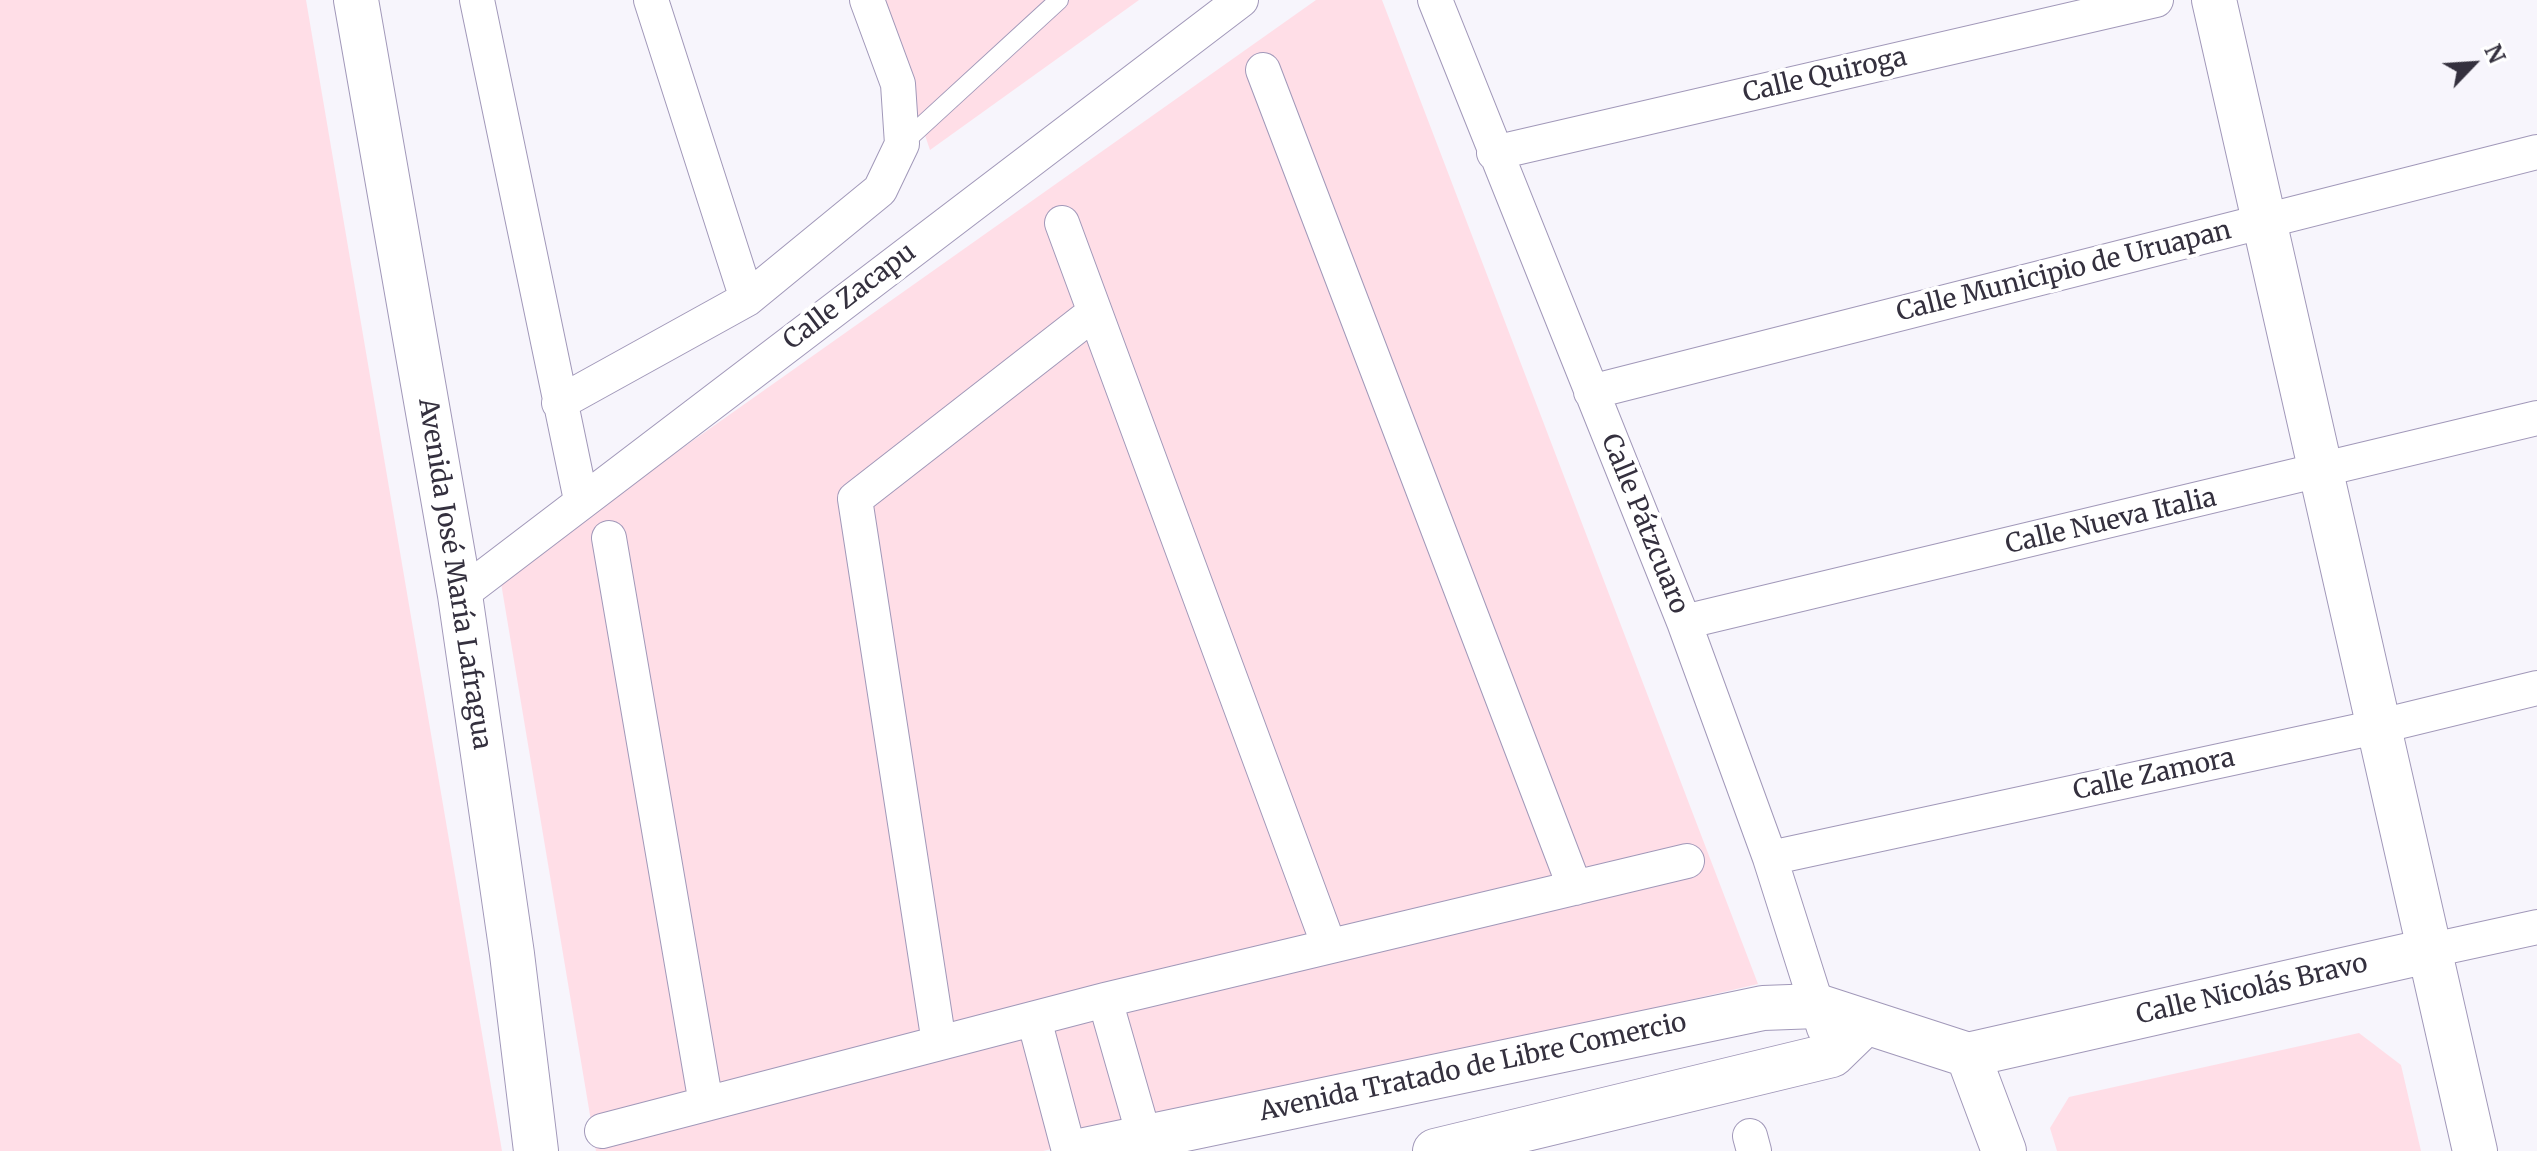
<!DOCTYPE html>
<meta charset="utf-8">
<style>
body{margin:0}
#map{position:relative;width:2537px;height:1151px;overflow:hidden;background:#f7f5fc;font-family:Merriweather,serif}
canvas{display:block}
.north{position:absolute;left:2433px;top:24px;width:80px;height:80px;-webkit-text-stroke:6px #fff;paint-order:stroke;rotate:65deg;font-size:22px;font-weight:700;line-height:32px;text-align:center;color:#34303e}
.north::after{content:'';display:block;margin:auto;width:28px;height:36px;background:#34303e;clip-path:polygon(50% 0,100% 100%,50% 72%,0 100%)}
</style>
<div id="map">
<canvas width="2537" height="1151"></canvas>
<div class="north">N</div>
</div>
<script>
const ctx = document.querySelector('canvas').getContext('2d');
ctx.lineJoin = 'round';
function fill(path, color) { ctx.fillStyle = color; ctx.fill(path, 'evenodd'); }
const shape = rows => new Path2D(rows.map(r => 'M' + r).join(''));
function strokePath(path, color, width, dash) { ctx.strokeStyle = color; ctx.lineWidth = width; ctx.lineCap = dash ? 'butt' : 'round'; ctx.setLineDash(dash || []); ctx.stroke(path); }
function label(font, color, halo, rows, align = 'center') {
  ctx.font = font + ' Merriweather,serif'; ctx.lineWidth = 8; ctx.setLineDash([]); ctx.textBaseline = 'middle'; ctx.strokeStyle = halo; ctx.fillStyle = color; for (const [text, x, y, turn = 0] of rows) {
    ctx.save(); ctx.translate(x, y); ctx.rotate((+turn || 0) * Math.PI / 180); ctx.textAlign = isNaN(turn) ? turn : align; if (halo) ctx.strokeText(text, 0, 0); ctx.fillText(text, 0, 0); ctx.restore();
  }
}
const green = shape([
 [0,0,306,0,502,1151,0,1151],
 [879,0,1139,0,930,150],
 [1316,0,1382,0,1758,984,1043,1151,596,1151,500,577],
 [2359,1033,2401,1065,2421,1151,2057,1151,2050,1128,2069,1097]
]);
const lane = shape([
 [902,144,1059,0]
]);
const street = shape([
 [477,0,581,500],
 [651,0,747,299],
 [1435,0,1684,622,1770,858,1824,1028],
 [1263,70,1575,888],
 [1494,153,2156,0],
 [1062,223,1329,946],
 [1591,392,2537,152],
 [559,403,747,299,880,190,902,144,898,84,867,0],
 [609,538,706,1104],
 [460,595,1241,0],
 [1684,622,2537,418],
 [1770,858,2381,726,2537,688],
 [2432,950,2537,927],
 [1105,1000,1144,1136],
 [1034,1019,1069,1151],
 [939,1043,855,499,1095,312],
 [602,1131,1105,1000,1687,861],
 [1750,1136,1754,1151]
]);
const secondary = shape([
 [356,0,460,595,512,954,536,1151],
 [2214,0,2475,1151],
 [1968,1055,2004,1151],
 [1080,1151,1763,1008,1817,1006,1968,1055,2432,950],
 [1435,1151,1832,1055,1865,1023]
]);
const streetNames = [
 ["Calle Quiroga",1825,76,-13],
 ["Calle Municipio de Uruapan",2064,272,-14],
 ["Calle Zacapu",850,297,-37],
 ["Calle Nueva Italia",2111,522,-13],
 ["Calle Pátzcuaro",1644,524,68],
 ["Avenida José María Lafragua",454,574,81],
 ["Calle Zamora",2154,775,-12],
 ["Calle Nicolás Bravo",2252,990,-13],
 ["Avenida Tratado de Libre Comercio",1473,1068,-12]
];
fill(green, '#ffdee7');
strokePath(lane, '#a198b9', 20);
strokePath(street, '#a198b9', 36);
strokePath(secondary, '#a198b9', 46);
strokePath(lane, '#fff', 18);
strokePath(street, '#fff', 34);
strokePath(secondary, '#fff', 44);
label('26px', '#34303e', '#fff', streetNames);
</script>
